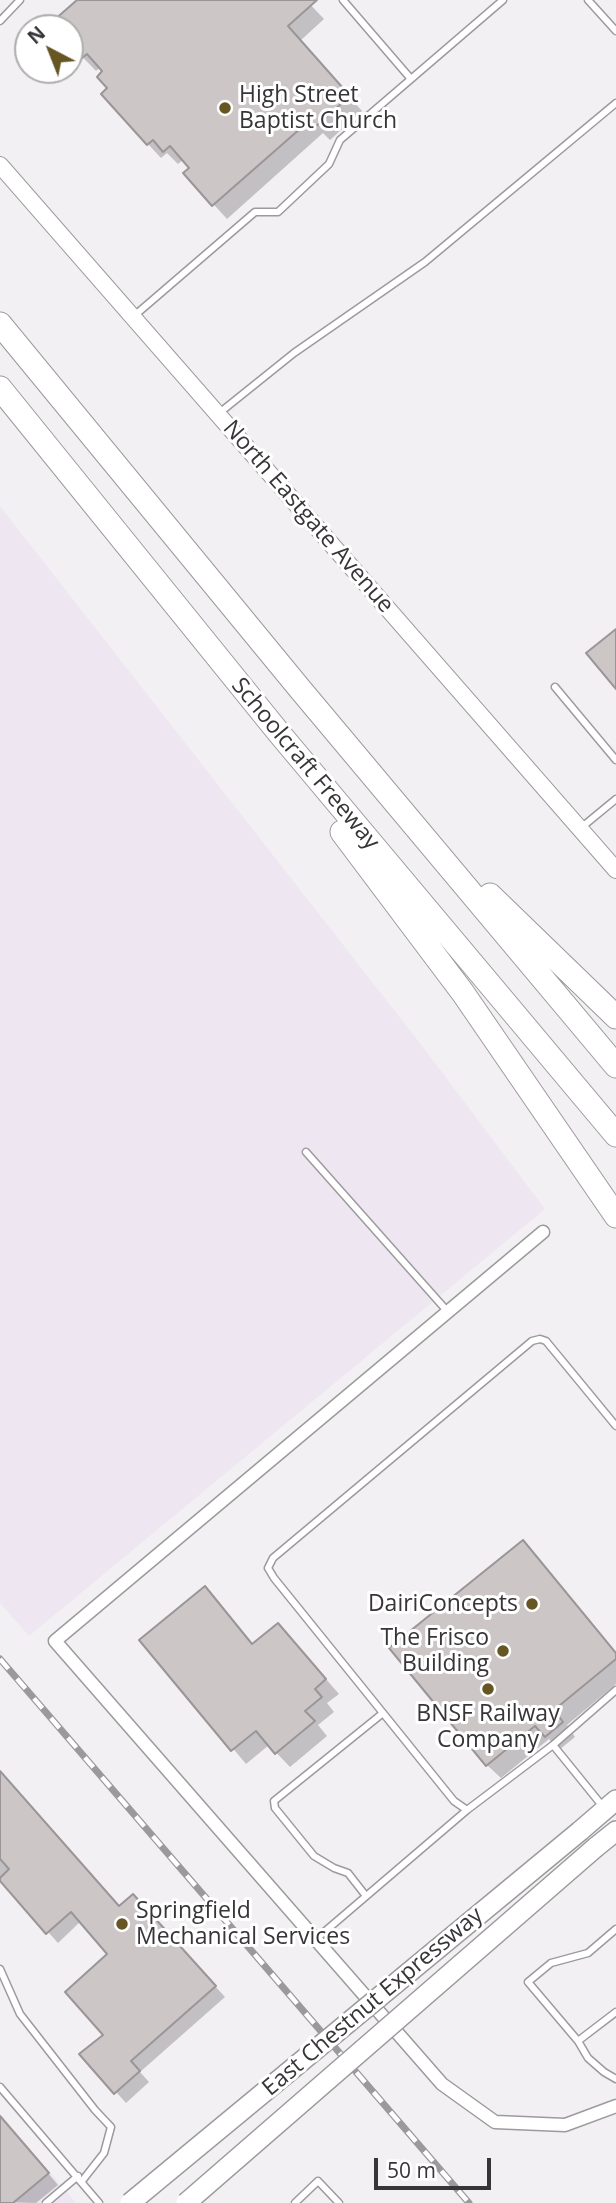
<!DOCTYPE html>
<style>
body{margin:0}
#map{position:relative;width:616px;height:2203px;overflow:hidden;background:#f3f0f4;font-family:"Open Sans",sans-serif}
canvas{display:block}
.north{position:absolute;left:14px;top:14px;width:70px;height:70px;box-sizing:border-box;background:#fff;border:2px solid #afaeaf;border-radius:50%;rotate:318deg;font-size:19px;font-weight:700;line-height:28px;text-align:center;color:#373537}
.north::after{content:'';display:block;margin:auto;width:24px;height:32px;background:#665624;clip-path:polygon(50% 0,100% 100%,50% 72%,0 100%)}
.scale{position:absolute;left:374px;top:2158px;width:117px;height:32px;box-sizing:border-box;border:4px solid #373537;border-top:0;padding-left:9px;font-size:21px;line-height:24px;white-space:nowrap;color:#373537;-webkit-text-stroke:5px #fff;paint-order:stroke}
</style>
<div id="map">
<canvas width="616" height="2203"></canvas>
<div class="north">N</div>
<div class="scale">50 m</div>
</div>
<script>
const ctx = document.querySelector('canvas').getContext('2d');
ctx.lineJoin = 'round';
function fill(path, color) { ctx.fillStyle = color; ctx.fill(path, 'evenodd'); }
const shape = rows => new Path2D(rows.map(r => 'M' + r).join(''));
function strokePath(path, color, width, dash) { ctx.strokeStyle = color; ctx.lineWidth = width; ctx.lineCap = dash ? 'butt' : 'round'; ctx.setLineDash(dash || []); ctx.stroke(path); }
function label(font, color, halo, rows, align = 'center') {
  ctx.font = font + ' "Open Sans",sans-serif'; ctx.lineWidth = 6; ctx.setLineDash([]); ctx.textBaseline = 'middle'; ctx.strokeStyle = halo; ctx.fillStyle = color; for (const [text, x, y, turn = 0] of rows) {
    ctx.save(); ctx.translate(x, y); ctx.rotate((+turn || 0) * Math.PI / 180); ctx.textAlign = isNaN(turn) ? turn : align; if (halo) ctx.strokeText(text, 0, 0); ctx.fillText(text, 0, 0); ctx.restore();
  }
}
const built = shape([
 [0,506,423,1047,545,1209,29,1636,0,1603],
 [0,2113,76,2203,0,2203]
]);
const shadow = shape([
 [79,0,306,0,324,19,300,41,362,111,330,140,323,133,227,219,185,173,192,168,184,159,178,164,167,153,161,158,148,144,109,88,105,72,101,67,96,71,70,44,70,28,56,28],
 [523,1542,616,1653,616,1684,567,1725,575,1737,559,1750,549,1739,501,1778,487,1765],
 [218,1602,254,1645,291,1639,339,1694,327,1703,334,1712,318,1725,327,1736,290,1767,269,1745,246,1764,142,1640],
 [0,1773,120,1908,143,1907,225,1997,140,2072,149,2082,126,2103,82,2054,106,2035,110,1954,81,1921,58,1943,0,1878],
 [0,2116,58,2185,36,2203,0,2202]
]);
const building = shape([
 [77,0,317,0,288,26,350,96,315,127,309,121,212,206,183,173,189,168,170,146,163,152,153,140,147,145,101,94,107,88,97,77,102,71,87,54,81,59,70,46,70,28,45,28,77,0],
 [616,629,616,689,586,653,616,629],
 [523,1540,616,1653,616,1659,554,1710,563,1722,545,1737,535,1726,486,1766,389,1648,523,1540],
 [205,1586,252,1644,278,1623,326,1679,315,1689,322,1697,305,1711,315,1721,275,1754,256,1731,231,1751,139,1640,205,1586],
 [0,1771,119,1906,133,1894,216,1986,131,2061,140,2071,114,2094,79,2054,103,2035,65,1992,107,1954,71,1912,46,1934,0,1881,0,1878,9,1869,0,1859,0,1771],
 [0,2116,49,2173,13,2203,0,2203,0,2116]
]);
const service = shape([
 [343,0,411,79],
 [588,0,616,31],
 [0,21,20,0],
 [134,316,255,212,278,212,329,164,340,140,503,0],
 [218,414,294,353,425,262,616,103],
 [555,687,616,760],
 [582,827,616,799],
 [306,1152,448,1312],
 [553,1745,604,1808],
 [467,1810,454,1801,274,1578,268,1568,273,1558,532,1341,540,1339,546,1341,616,1426],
 [366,1896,348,1873,334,1868,314,1856,275,1808,274,1801,383,1713],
 [616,1929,588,1953,551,1963,528,1982,578,2041,588,2058,604,2072,616,2079],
 [316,1939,467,1810,553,1745,616,1690],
 [0,1969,20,2014,95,2110,111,2127,104,2153,82,2181],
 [578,2041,616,2012],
 [0,2087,99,2203],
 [46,2203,78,2176],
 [295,2203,318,2181,339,2203]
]);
const minor = shape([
 [543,1232,55,1641,442,2084,495,2122,565,2125,616,2106]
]);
const tertiary = shape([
 [0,165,616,870]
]);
const primary = shape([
 [580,1831,616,1800],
 [596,1847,616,1831]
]);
const motorway = shape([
 [0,324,300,689,616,1066],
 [0,388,279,733,616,1135],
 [342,832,463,993,616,1216],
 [490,895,616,1017]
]);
const rail = shape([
 [0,1659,469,2203]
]);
const primaryBridge = shape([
 [130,2203,580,1831],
 [186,2203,596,1847]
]);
const markers = [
 [225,108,7,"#665624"],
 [532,1604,7,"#665624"],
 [503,1651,7,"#665624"],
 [488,1689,7,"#665624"],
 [122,1924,7,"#665624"]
];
const poiNames = [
 ["High Street",239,95],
 ["Baptist Church",239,121],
 ["DairiConcepts",518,1604,"right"],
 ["The Frisco",489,1638,"right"],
 ["Building",489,1664,"right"],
 ["BNSF Railway",488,1714,"center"],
 ["Company",488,1740,"center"],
 ["Springfield",136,1911],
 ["Mechanical Services",136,1937]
];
const streetNames = [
 ["North Eastgate Avenue",308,517,49],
 ["Schoolcraft Freeway",305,764,50],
 ["East Chestnut Expressway",373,2002,-40]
];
fill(built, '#eee6f1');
fill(shadow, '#0003');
fill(building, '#ccc6c7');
strokePath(building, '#9b9597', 2);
strokePath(service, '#9d9a9e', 9);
strokePath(minor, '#9d9a9e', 15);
strokePath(tertiary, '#9d9a9e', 18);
strokePath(primary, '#9d9a9e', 22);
strokePath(motorway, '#9d9a9e', 25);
strokePath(service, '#fff', 6);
strokePath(minor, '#fff', 12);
strokePath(tertiary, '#fff', 16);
strokePath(primary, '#fff', 19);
strokePath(motorway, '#fff', 23);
strokePath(rail, '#9b999c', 7);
strokePath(rail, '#fff', 4.5, [13]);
strokePath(primaryBridge, '#9d9a9e', 22, []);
strokePath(primaryBridge, '#fff', 19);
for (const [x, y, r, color] of markers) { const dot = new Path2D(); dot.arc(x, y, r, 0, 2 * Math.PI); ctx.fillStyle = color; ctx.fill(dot); strokePath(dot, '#fff', 2.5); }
label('23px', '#373537', '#fff', poiNames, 'left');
label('23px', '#373537', '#fff', streetNames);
</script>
